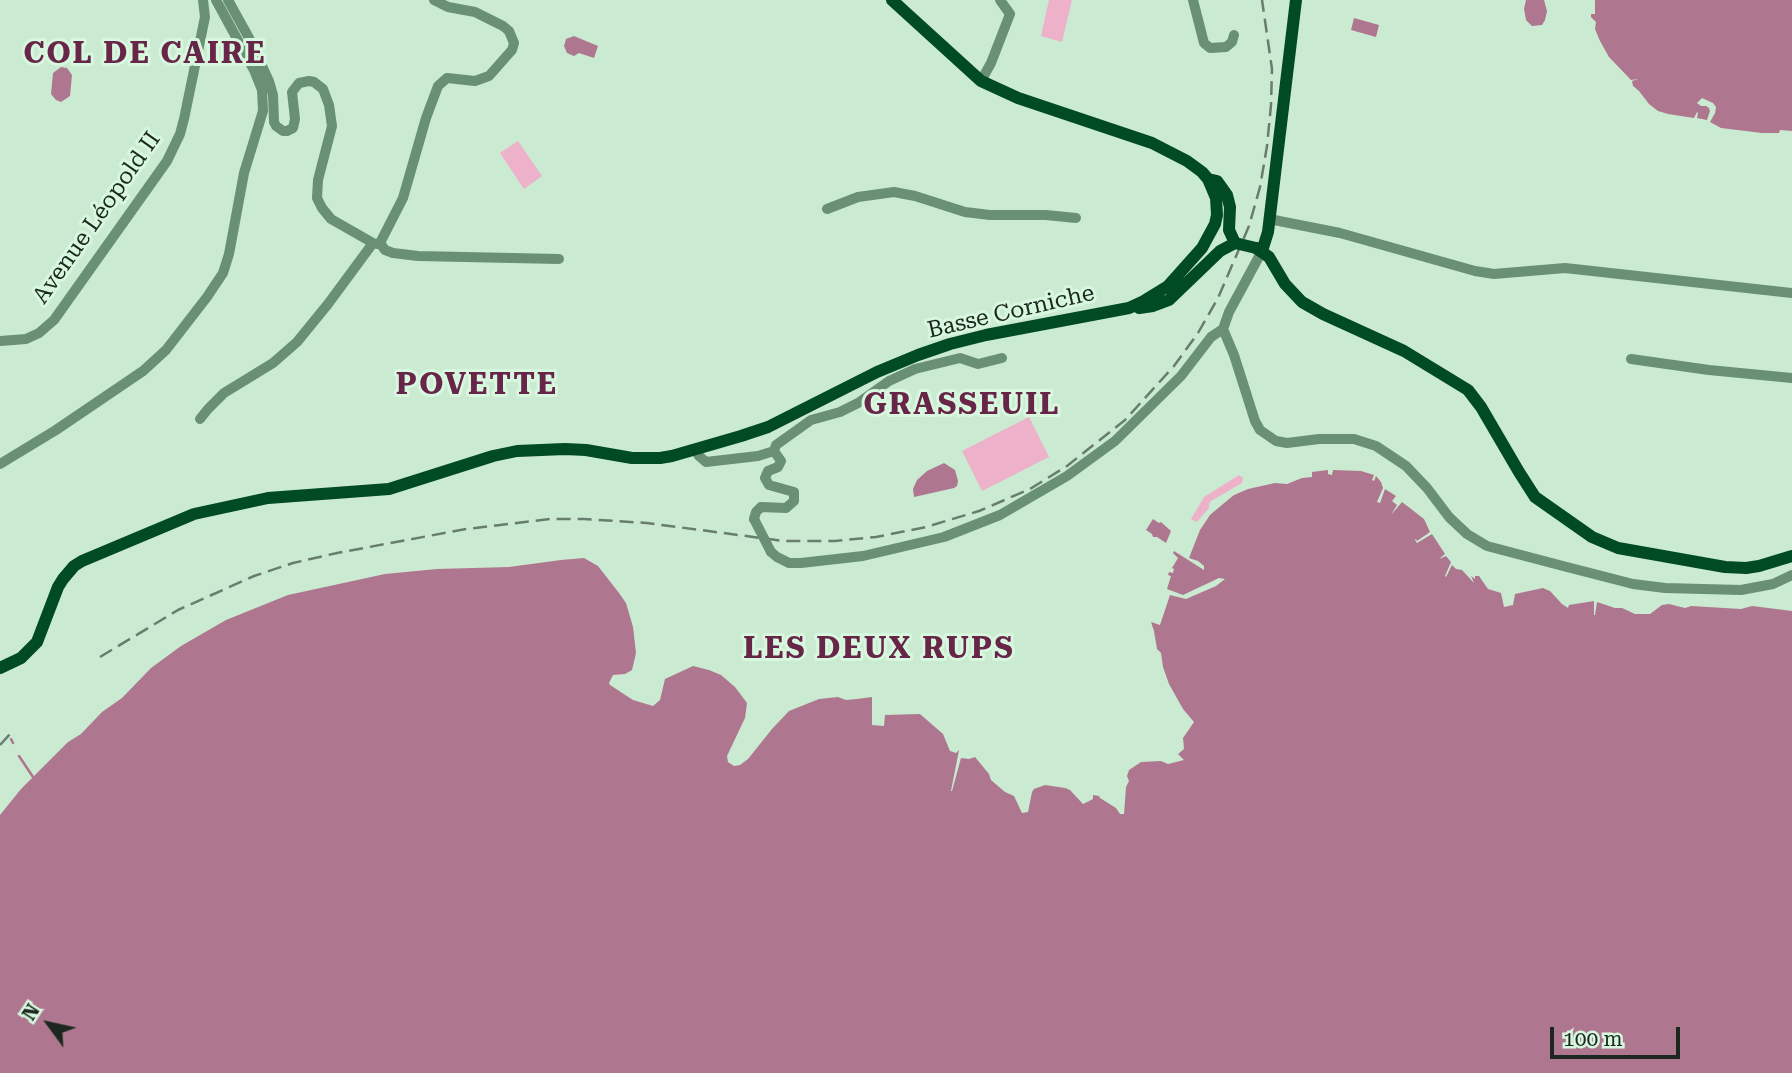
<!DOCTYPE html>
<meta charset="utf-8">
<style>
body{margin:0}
#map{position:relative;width:1792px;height:1073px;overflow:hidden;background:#caead2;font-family:"Roboto Serif",serif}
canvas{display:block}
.north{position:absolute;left:14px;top:989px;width:70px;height:70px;-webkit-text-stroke:5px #d7f7df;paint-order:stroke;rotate:303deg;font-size:19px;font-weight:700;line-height:28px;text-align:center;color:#1c281f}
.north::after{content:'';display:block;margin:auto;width:24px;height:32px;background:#1c281f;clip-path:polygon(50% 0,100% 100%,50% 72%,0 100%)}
.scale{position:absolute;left:1550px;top:1027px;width:130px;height:32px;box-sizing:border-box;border:4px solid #1c281f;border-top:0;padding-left:9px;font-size:21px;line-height:24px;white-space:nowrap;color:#1c281f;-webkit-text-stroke:5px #d7f7df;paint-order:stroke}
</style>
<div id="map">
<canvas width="1792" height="1073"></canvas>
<div class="north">N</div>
<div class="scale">100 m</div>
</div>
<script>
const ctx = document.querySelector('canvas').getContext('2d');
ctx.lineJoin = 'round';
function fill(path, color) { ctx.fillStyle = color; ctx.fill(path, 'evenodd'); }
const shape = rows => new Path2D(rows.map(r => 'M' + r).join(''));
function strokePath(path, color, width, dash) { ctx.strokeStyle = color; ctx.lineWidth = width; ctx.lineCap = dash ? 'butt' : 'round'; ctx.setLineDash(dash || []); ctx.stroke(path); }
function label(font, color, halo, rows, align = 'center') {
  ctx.font = font + ' "Roboto Serif",serif'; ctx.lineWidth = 6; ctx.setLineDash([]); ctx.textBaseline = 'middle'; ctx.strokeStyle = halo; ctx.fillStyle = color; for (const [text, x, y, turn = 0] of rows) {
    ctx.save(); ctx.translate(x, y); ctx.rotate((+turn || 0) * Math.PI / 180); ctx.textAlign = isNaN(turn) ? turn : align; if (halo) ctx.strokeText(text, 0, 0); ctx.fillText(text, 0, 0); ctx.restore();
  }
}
const green = shape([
 [1049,0,1072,0,1062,42,1041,36],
 [518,141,542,176,524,189,500,153],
 [1029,417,1049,457,982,491,962,451],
 [1239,475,1243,478,1242,483,1211,501,1209,504,1209,508,1197,522,1191,519,1204,497]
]);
const water = shape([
 [1526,0,1544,0,1547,11,1545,20,1542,25,1532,26,1526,20,1524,9],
 [1595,0,1792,0,1792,131,1780,130,1779,133,1762,133,1721,128,1710,122,1715,113,1716,107,1713,103,1702,98,1697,103,1701,106,1706,106,1709,108,1710,111,1707,120,1697,118,1698,113,1697,112,1694,118,1668,114,1658,111,1649,104,1639,91,1633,86,1632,81,1638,79,1631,80,1609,57,1600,41,1595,29,1596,22,1591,17,1591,14,1595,14],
 [1354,18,1379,25,1376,37,1351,30],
 [574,36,598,46,594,58,579,53,574,56,567,53,564,46,566,39],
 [61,67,67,68,72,75,70,96,61,102,56,100,51,94,53,73],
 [944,463,955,470,958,481,957,486,954,488,914,497,913,489,917,480,927,471],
 [1328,470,1328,474,1332,475,1333,470,1361,471,1374,475,1372,480,1374,481,1376,476,1381,482,1383,488,1377,502,1380,503,1385,489,1396,496,1392,501,1397,505,1391,515,1402,502,1424,519,1430,532,1417,541,1416,539,1415,540,1417,543,1432,534,1445,554,1439,559,1446,556,1451,562,1445,576,1446,577,1452,565,1456,569,1462,570,1474,583,1471,576,1475,579,1475,576,1479,576,1488,589,1501,593,1504,607,1513,605,1515,594,1543,588,1550,591,1562,604,1568,608,1569,605,1594,601,1594,615,1595,615,1597,602,1615,608,1622,608,1635,614,1650,614,1662,605,1669,604,1685,608,1691,606,1741,609,1752,606,1792,611,1792,1073,0,1073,0,815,21,789,68,742,81,734,102,712,122,698,151,668,181,646,226,620,288,595,385,574,437,569,509,567,561,560,584,558,598,566,619,593,626,603,633,627,636,653,632,670,625,674,613,675,609,683,610,685,633,700,653,706,660,700,665,679,693,666,709,670,721,675,735,687,747,703,745,718,727,756,728,762,734,766,740,765,748,759,772,729,789,711,819,699,838,697,846,700,857,699,872,697,872,725,884,726,885,715,920,714,943,734,950,751,956,753,959,750,951,791,952,791,961,758,969,759,975,757,989,774,991,780,1005,792,1014,796,1022,813,1028,812,1032,792,1034,789,1045,785,1065,788,1070,790,1083,804,1093,799,1093,795,1099,796,1100,798,1116,808,1120,814,1124,814,1126,787,1129,781,1127,776,1129,770,1141,762,1161,761,1168,764,1184,760,1178,754,1184,749,1183,738,1194,722,1183,709,1169,684,1163,667,1161,653,1157,649,1154,631,1151,622,1160,625,1170,595,1186,599,1216,586,1225,579,1219,578,1183,595,1167,589,1171,576,1168,575,1169,572,1173,573,1174,569,1172,568,1178,558,1173,553,1174,551,1204,570,1204,566,1198,561,1189,558,1200,530,1210,515,1223,504,1234,495,1248,489,1275,483,1287,484,1302,478,1312,477,1312,472],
 [1153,519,1159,523,1161,522,1171,531,1166,543,1157,537,1153,537,1152,534,1146,530]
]);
const stream = shape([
 [11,739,13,743],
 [19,756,33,777]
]);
const minor = shape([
 [228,0,249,38,269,81,273,95,274,122,276,126,283,131,287,131,293,128,295,119,292,92,299,83,309,81,314,82,323,89,329,105,332,126,318,180,317,198,322,208,331,219,373,243,377,244,380,243],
 [1193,0,1204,43,1210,48,1226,47,1232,42,1234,35],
 [981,81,991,63,1010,14,1000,0],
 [827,209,858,197,894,192,915,196,965,212,990,215,1046,215,1076,218],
 [1269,219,1340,233,1475,271,1494,274,1565,268,1792,293],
 [380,243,403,198,426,118,438,86,447,78,475,81,489,76,512,50,514,43,509,31,503,26,475,12,448,7,434,0],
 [380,243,385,250,393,253,418,256,559,259],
 [1262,251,1229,312,1223,329,1234,355,1255,421,1260,430,1276,441,1287,443,1319,439,1354,439,1376,446,1406,466,1427,488,1449,517,1467,534,1487,546,1563,566,1633,584,1665,588,1741,590,1773,584,1792,575],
 [0,341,26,339,39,333,54,320,167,161,180,134,184,119,205,17,203,0],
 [1631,359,1709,370,1792,378],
 [200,419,208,409,224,393,273,363,297,342,328,304,373,243],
 [695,450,699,456,706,462,758,456,774,451,776,445,811,420,840,412,858,403,889,381,915,369,960,358,978,364,1002,358],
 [0,464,56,430,143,371,166,350,207,297,223,273,229,254,244,173,263,111,262,90,254,70,216,0],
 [754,519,756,512,761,507,786,508,794,501,794,492,769,485,765,478,768,471,778,467,781,461,774,451],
 [771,552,777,557,789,563,801,563,863,556,944,537,1000,515,1067,476,1115,441,1181,376,1211,337,1223,329]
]);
const major = shape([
 [1256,248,1269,257,1285,284,1302,302,1323,314,1404,351,1468,390,1481,407,1519,472,1535,497,1592,537,1618,548,1725,567,1746,568,1759,566,1792,556],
 [1262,251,1268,232,1296,0],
 [1139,308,1153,306,1169,300,1220,251,1235,243,1229,230,1230,207,1227,195,1217,181,1208,179],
 [0,668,21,658,37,642,58,587,63,579,74,566,82,561,194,514,268,498,389,489,493,456,517,451,565,449,586,450,632,458,660,458,672,456,741,436,768,427,877,372,918,355,950,344,986,335,1129,308,1142,302,1168,286,1202,248,1215,224,1217,215,1216,198,1208,179,1202,172,1187,161,1152,143,1018,98,981,81,892,0]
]);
const rail = shape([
 [100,657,178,610,254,576,293,563,337,553,466,529,550,519,584,519,647,523,784,541,835,541,876,537,926,527,979,511,1030,489,1067,466,1125,420,1174,366,1198,333,1218,298,1249,226,1260,187,1267,146,1271,105,1272,69,1262,0],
 [0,745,11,733]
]);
const minorBridge = shape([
 [754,519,771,552]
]);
const majorBridge = shape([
 [1235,243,1256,248]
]);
const streetNames = [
 ["Avenue Léopold II",97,218,-55],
 ["Basse Corniche",1011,312,-13]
];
const districtNames = [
 ["COL DE CAIRE",145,54],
 ["POVETTE",477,385],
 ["GRASSEUIL",962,405],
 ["LES DEUX RUPS",879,649]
];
fill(green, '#edb1ca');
fill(water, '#ae778f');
strokePath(stream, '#ae778f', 2.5);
strokePath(minor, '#699074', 10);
strokePath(major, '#004a24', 12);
strokePath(rail, '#687d6e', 2.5, [14, 7]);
strokePath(minorBridge, '#699074', 10);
strokePath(majorBridge, '#004a24', 12);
label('23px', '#1c281f', '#d7f7df', streetNames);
ctx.letterSpacing = '2px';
label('bold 30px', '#672647', '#d7f7df', districtNames);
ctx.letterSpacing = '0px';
</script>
